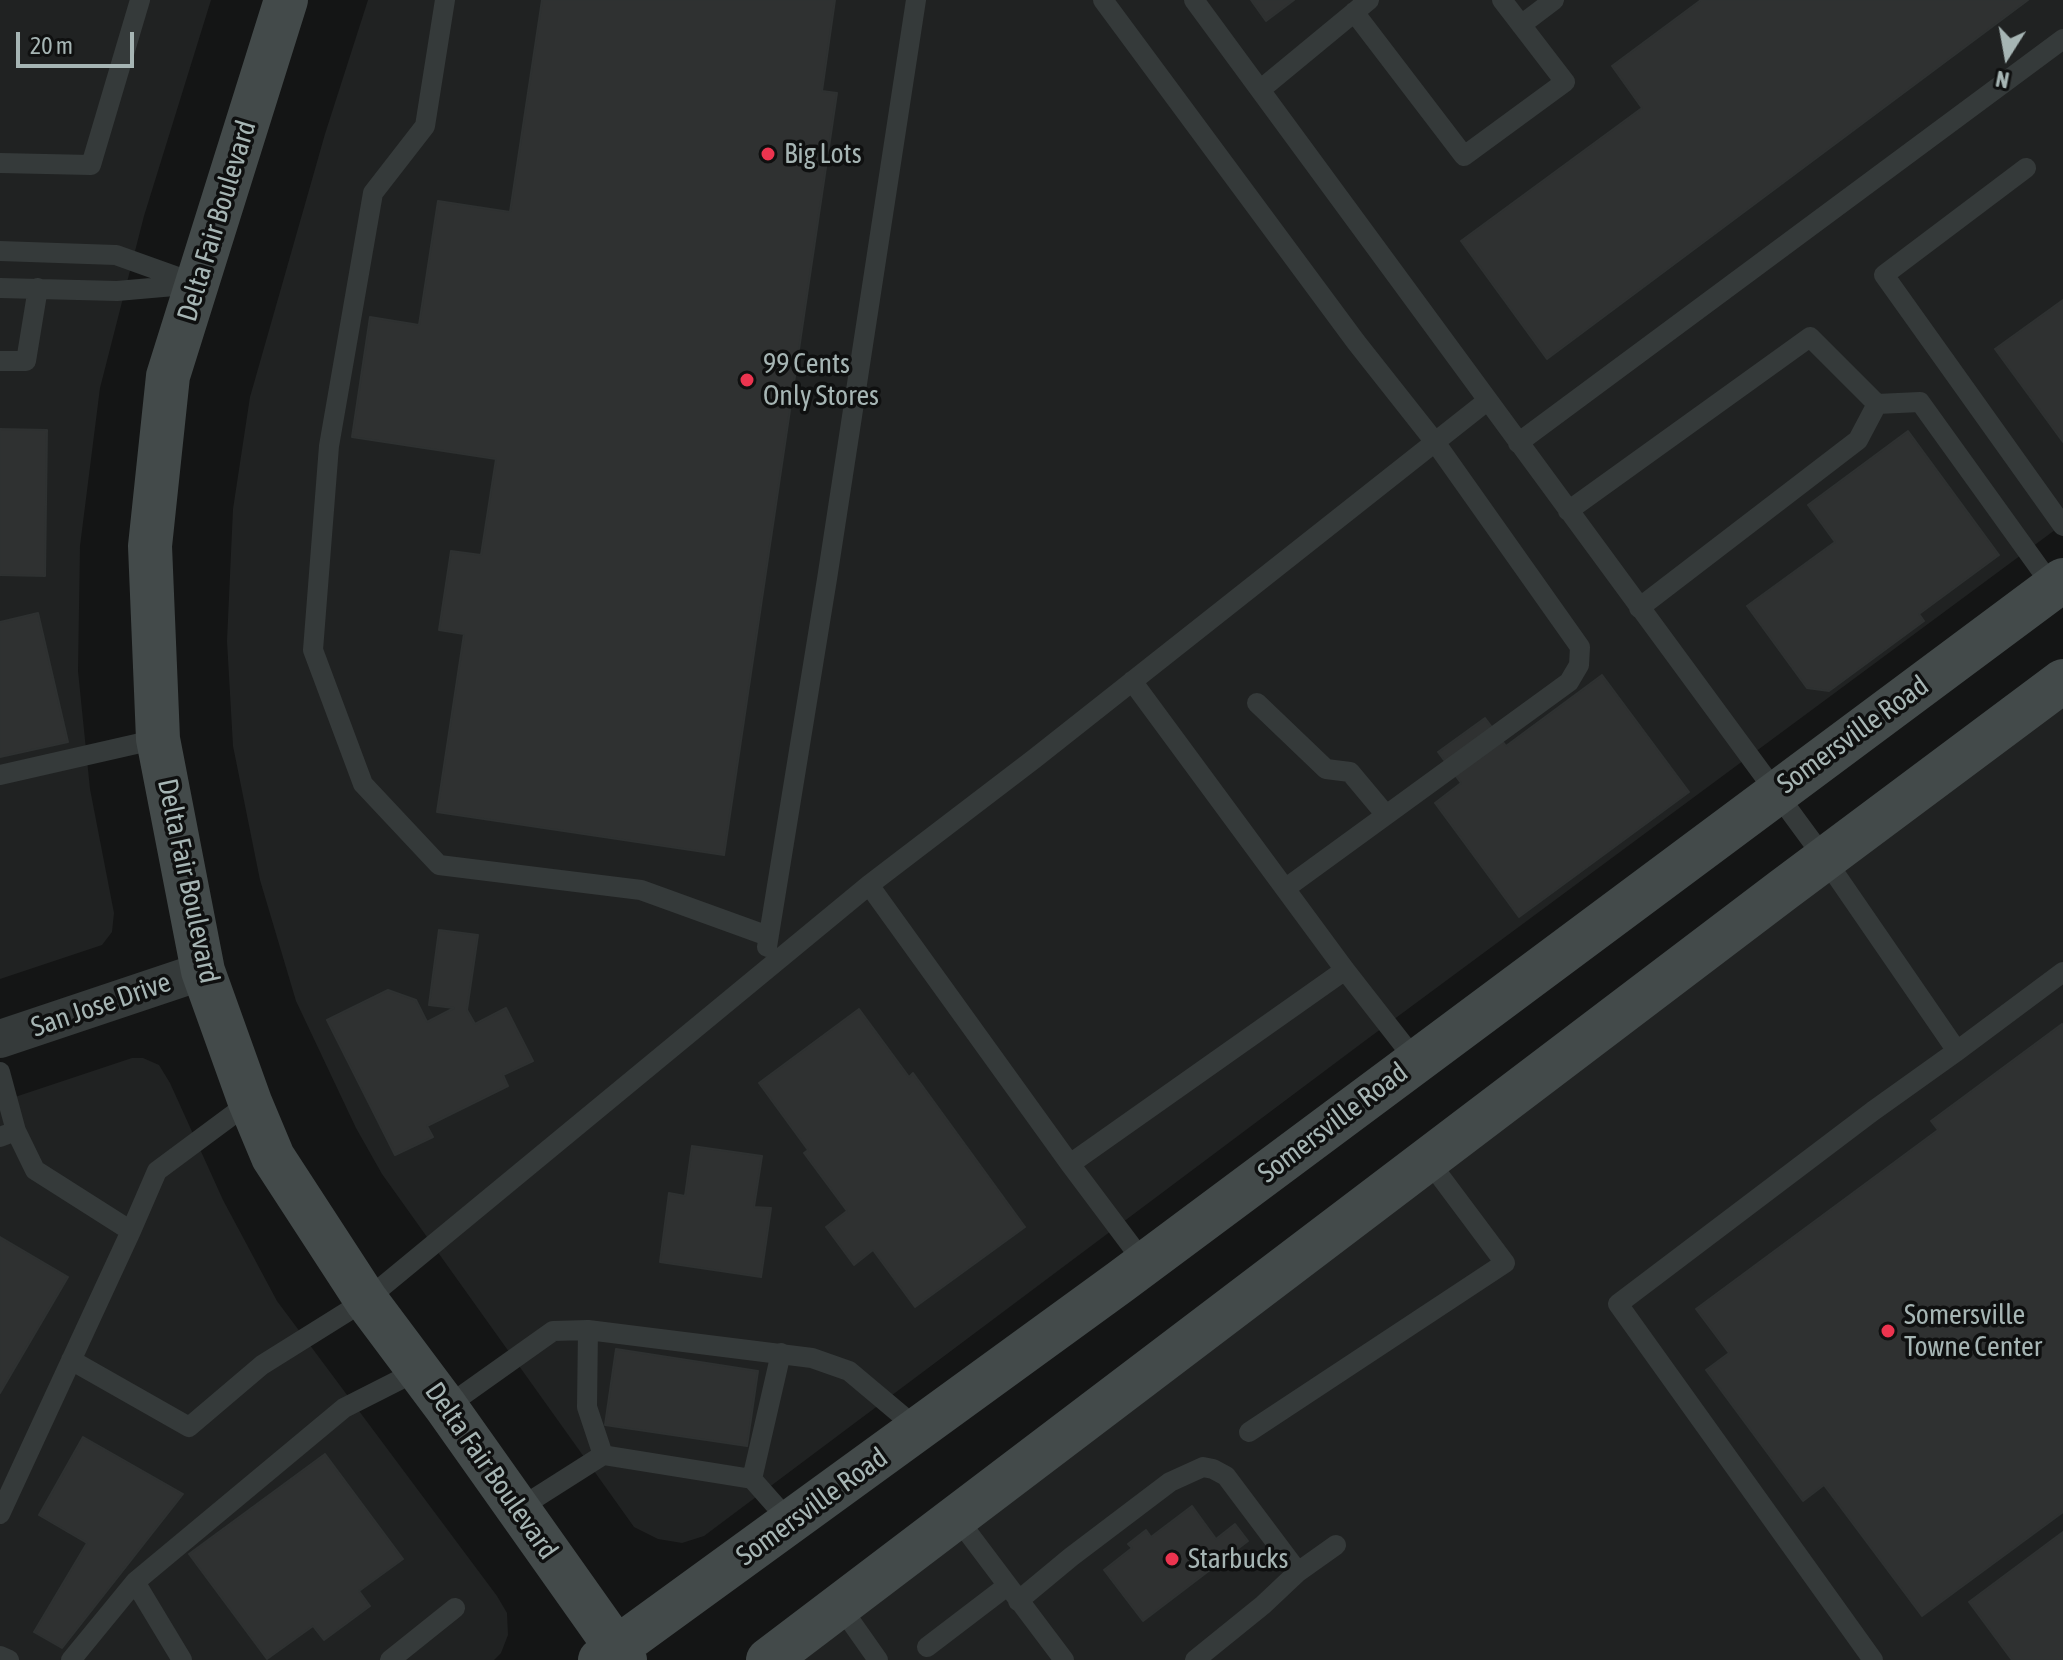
<!DOCTYPE html>
<style>
body{margin:0}
#map{position:relative;width:2063px;height:1660px;overflow:hidden;background:#141515;font-family:"Asap Condensed",sans-serif}
canvas{display:block}
.north{position:absolute;left:1967px;top:16px;width:80px;height:80px;-webkit-text-stroke:6px #0f1010;paint-order:stroke;rotate:191deg;font-size:22px;font-weight:700;line-height:32px;text-align:center;color:#a6b5b4}
.north::after{content:'';display:block;margin:auto;width:28px;height:36px;background:#a6b5b4;clip-path:polygon(50% 0,100% 100%,50% 72%,0 100%)}
.scale{position:absolute;left:16px;top:32px;width:118px;height:36px;box-sizing:border-box;border:4px solid #a6b5b4;border-top:0;padding-left:10px;font-size:24px;line-height:28px;white-space:nowrap;color:#a6b5b4;-webkit-text-stroke:6px #0f1010;paint-order:stroke}
</style>
<div id="map">
<canvas width="2063" height="1660"></canvas>
<div class="north">N</div>
<div class="scale">20 m</div>
</div>
<script>
const ctx = document.querySelector('canvas').getContext('2d');
ctx.lineJoin = 'round';
function fill(path, color) { ctx.fillStyle = color; ctx.fill(path, 'evenodd'); }
const shape = rows => new Path2D(rows.map(r => 'M' + r).join(''));
function strokePath(path, color, width, dash) { ctx.strokeStyle = color; ctx.lineWidth = width; ctx.lineCap = dash ? 'butt' : 'round'; ctx.setLineDash(dash || []); ctx.stroke(path); }
function label(font, color, halo, rows, align = 'center') {
  ctx.font = font + ' "Asap Condensed",sans-serif'; ctx.lineWidth = 7; ctx.setLineDash([]); ctx.textBaseline = 'middle'; ctx.strokeStyle = halo; ctx.fillStyle = color; for (const [text, x, y, turn = 0] of rows) {
    ctx.save(); ctx.translate(x, y); ctx.rotate((+turn || 0) * Math.PI / 180); ctx.textAlign = isNaN(turn) ? turn : align; if (halo) ctx.strokeText(text, 0, 0); ctx.fillText(text, 0, 0); ctx.restore();
  }
}
const built = shape([
 [0,0,211,0,144,216,100,388,80,546,78,671,90,789,114,913,112,932,102,945,0,979],
 [368,0,2063,0,2063,524,1366,1040,704,1536,682,1543,658,1539,634,1527,382,1174,356,1128,296,1001,260,880,233,746,227,641,233,509,250,397,325,134],
 [2063,681,2063,1660,769,1660],
 [132,1058,143,1058,159,1065,170,1083,223,1200,277,1301,497,1596,507,1613,508,1635,501,1653,494,1660,0,1660,0,1102]
]);
const building = shape([
 [542,0,835,0,822,91,837,93,724,855,437,812,464,634,439,630,451,551,481,555,496,459,352,437,370,317,419,325,438,201,510,212,542,0],
 [1251,0,1294,0,1266,21,1251,0],
 [1701,0,2028,0,1547,359,1461,241,1642,108,1612,66,1701,0],
 [2063,300,2063,442,1995,349,2063,300],
 [0,429,47,430,45,576,0,575,0,429],
 [1908,431,1999,555,1919,614,1924,621,1829,691,1807,688,1747,606,1835,542,1808,505,1908,431],
 [38,613,68,742,0,757,0,622,38,613],
 [1602,675,1689,792,1519,917,1435,803,1461,783,1438,752,1485,718,1506,746,1602,675],
 [439,930,478,935,467,1010,475,1024,506,1008,533,1061,503,1075,508,1086,427,1126,433,1137,395,1155,327,1020,388,990,416,1000,427,1022,454,1008,429,1005,439,930],
 [859,1009,909,1077,913,1073,1025,1227,915,1307,873,1250,854,1265,826,1227,847,1211,804,1153,808,1150,759,1083,859,1009],
 [2062,1024,2063,1512,1922,1616,1824,1485,1803,1501,1706,1370,1729,1353,1696,1309,1938,1130,1931,1121,2062,1024],
 [692,1146,762,1156,754,1207,771,1208,761,1277,660,1262,669,1193,685,1196,692,1146],
 [0,1237,68,1277,0,1393,0,1237],
 [616,1349,758,1371,747,1446,605,1425,616,1349],
 [83,1437,183,1494,62,1648,34,1632,87,1543,39,1515,83,1437],
 [325,1454,403,1559,359,1591,370,1606,324,1640,313,1626,267,1659,189,1554,325,1454],
 [1192,1506,1216,1539,1235,1524,1248,1541,1143,1621,1104,1570,1132,1548,1128,1544,1146,1530,1151,1537,1192,1506],
 [2063,1532,2063,1660,2012,1660,1969,1602,2063,1532]
]);
const lane = shape([
 [445,0,425,126,373,193,329,446,313,650,363,784,439,865,641,890,768,936],
 [1103,0,1356,342,1435,442,1580,647,1579,665,1569,682,1286,888],
 [1194,0,1825,859,1957,1051],
 [1354,12,1464,156,1565,82,1502,0],
 [1521,25,1554,0],
 [1260,90,1369,0],
 [0,163,91,165,140,0],
 [2026,168,1884,275,2063,526],
 [0,251,116,255,197,284,117,291,0,288],
 [0,361,26,361,38,288],
 [1518,443,2063,39],
 [1568,511,1810,337,1877,404,1920,402,2053,587],
 [1639,608,1858,440,1877,404],
 [1132,681,1345,970,1416,1061],
 [1257,703,1326,769,1350,772,1386,815],
 [0,775,158,739],
 [869,885,1070,1164,1145,1264],
 [767,947,827,579,916,0],
 [0,1072,16,1131],
 [0,1137,16,1131,35,1170,131,1231],
 [1070,1164,1345,970],
 [588,1330,587,1407,603,1455],
 [71,1360,189,1427,262,1365,366,1300,869,885,1034,759,1487,401],
 [446,1407,553,1331,588,1330,812,1358,849,1371,918,1429],
 [1249,1432,1505,1263,1428,1160],
 [752,1479,781,1353],
 [518,1509,603,1455,752,1479,790,1522],
 [0,1514,131,1231,157,1171,250,1102],
 [957,1518,1064,1660],
 [1018,1601,1071,1557,1170,1482,1203,1467,1213,1469,1226,1476,1298,1572],
 [840,1606,878,1660],
 [927,1647,1007,1586],
 [0,1656,9,1660],
 [71,1660,135,1582],
 [182,1660,135,1582,344,1408,419,1370],
 [390,1660,455,1608],
 [1195,1660,1263,1605,1298,1572,1336,1545],
 [1873,1660,1618,1304,1873,1111,1957,1051,2063,972]
]);
const street = shape([
 [0,1039,203,971]
]);
const secondary = shape([
 [286,0,168,376,150,546,158,739,203,971,250,1102,273,1157,366,1300,446,1407,625,1660],
 [600,1660,1120,1282,2063,580],
 [768,1660,1783,890,2063,681]
]);
const markers = [
 [768,154,8,"#ec344f"],
 [747,380,8,"#ec344f"],
 [1888,1331,8,"#ec344f"],
 [1172,1559,8,"#ec344f"]
];
const poiNames = [
 ["Big Lots",784,154],
 ["99 Cents",763,364],
 ["Only Stores",763,396],
 ["Somersville",1904,1315],
 ["Towne Center",1904,1347],
 ["Starbucks",1188,1559]
];
const streetNames = [
 ["Delta Fair Boulevard",217,221,-73],
 ["Somersville Road",1853,735,-36],
 ["Delta Fair Boulevard",188,881,78],
 ["San Jose Drive",101,1005,-19],
 ["Somersville Road",1333,1123,-37],
 ["Delta Fair Boulevard",491,1471,55],
 ["Somersville Road",812,1507,-36]
];
fill(built, '#202222');
fill(building, '#2f3131');
strokePath(building, '#2e3131', 2);
strokePath(lane, '#353a3a', 20);
strokePath(street, '#353a3a', 38);
strokePath(secondary, '#434a4a', 44);
for (const [x, y, r, color] of markers) { const dot = new Path2D(); dot.arc(x, y, r, 0, 2 * Math.PI); ctx.fillStyle = color; ctx.fill(dot); strokePath(dot, '#0f1010', 3); }
label('28px', '#a6b5b4', '#0f1010', poiNames, 'left');
label('28px', '#a6b5b4', '#0f1010', streetNames);
</script>
